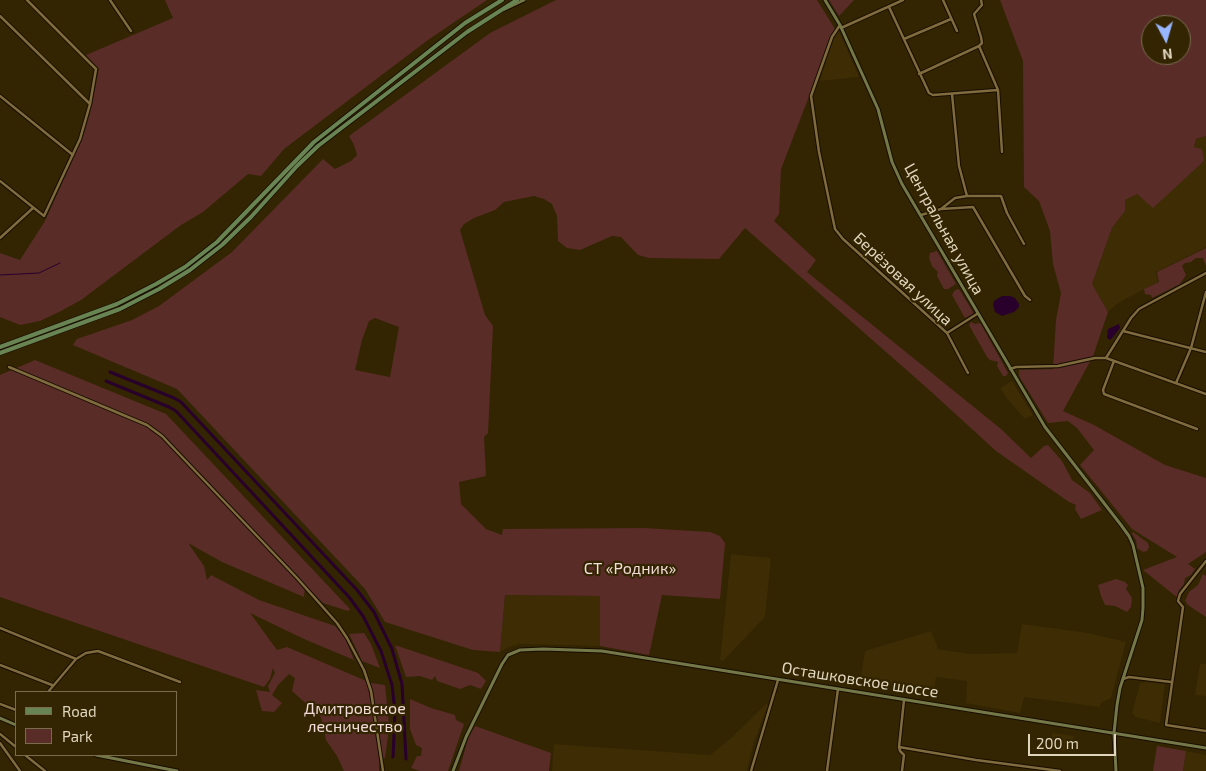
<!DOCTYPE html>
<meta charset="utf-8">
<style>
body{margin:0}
#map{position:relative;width:1206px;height:771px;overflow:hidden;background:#332501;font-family:"Exo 2",sans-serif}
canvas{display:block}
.legend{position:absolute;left:15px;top:691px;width:162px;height:65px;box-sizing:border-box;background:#332501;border:1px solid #786c4d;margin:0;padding:6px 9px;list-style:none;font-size:15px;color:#e0d6be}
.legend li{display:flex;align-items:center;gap:10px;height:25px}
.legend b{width:25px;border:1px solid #786c4d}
.north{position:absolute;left:1141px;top:15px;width:50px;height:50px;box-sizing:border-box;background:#332501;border:1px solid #786c4d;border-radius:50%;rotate:174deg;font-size:14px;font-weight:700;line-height:20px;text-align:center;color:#e0d6be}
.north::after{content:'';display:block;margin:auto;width:18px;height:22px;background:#98b6fd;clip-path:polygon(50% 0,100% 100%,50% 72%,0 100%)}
.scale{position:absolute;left:1028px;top:734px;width:88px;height:22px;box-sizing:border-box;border:2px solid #e0d6be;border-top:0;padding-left:6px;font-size:15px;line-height:18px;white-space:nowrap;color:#e0d6be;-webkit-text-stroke:4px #332501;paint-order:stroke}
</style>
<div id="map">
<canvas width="1206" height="771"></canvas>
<ul class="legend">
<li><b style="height:6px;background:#698453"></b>Road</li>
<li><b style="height:14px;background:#592c28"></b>Park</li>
</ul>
<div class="north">N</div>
<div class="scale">200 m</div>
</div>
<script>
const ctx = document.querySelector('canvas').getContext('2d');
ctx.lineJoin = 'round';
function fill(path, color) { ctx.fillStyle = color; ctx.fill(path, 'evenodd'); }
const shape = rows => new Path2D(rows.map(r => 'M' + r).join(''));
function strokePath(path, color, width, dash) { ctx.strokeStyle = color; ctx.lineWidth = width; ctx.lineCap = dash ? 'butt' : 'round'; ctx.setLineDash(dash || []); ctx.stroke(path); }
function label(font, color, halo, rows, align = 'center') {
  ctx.font = font + ' "Exo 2",sans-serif'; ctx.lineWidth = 4.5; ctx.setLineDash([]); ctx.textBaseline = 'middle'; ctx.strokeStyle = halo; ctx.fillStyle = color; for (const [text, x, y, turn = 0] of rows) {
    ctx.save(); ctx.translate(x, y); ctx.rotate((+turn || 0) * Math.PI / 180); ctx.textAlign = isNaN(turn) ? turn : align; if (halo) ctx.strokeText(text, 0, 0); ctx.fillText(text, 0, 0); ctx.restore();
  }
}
const built = shape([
 [839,31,859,77,820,81,833,39],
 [1206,136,1206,247,1156,272,1158,282,1118,303,1108,312,1092,284,1112,228,1125,211,1125,200,1137,194,1153,207,1204,161,1194,148,1196,139],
 [1012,381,1033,415,1025,419,1009,401,1000,388],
 [731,554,771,558,765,617,723,661,720,660],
 [505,595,601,596,600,646,520,644,509,647,500,652],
 [1022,624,1088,633,1126,642,1111,698,1101,703,1100,707,1024,697,1020,713,966,703,967,681,936,677,934,693,860,681,865,651,931,631,937,645,937,649,971,654,1017,653],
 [1200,664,1206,664,1206,696,1195,695],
 [1146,682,1165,684,1160,723,1136,717,1132,713,1140,683],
 [766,704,768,705,753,745,747,771,552,771,554,744,710,755,730,739],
 [1052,733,1074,736,1071,752,1049,749],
 [1186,751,1206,755,1206,771,1183,771]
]);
const green = shape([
 [165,0,487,0,428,40,284,149,261,176,248,174,203,212,181,225,81,300,61,311,40,321,20,325,0,317,0,253,20,260,45,221,83,137,90,113,99,69,86,55,173,18],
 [556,0,817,0,835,29,781,169,779,214,774,221,816,260,807,272,1001,429,1031,458,1044,446,1048,445,1062,461,1072,480,1090,493,1102,510,1081,519,1075,509,1076,505,1069,502,996,451,927,388,745,228,719,259,649,258,638,255,621,237,612,236,580,250,567,248,558,241,557,216,552,204,544,199,534,196,504,202,495,210,474,218,464,224,460,230,485,315,493,326,488,433,484,437,486,476,459,482,461,504,486,529,502,535,503,529,644,528,710,532,720,536,725,543,720,599,662,595,649,655,600,646,600,596,505,595,500,652,473,650,385,622,365,589,177,389,73,345,77,339,132,320,159,306,232,252,323,159,335,169,351,161,357,155,354,145,349,136,490,33],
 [375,318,399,327,390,377,355,370,362,340,369,321],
 [829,0,854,0,839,16],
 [1000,0,1206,0,1206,136,1196,139,1194,147,1202,149,1204,161,1153,208,1137,194,1125,200,1125,211,1112,228,1092,284,1108,312,1093,356,1063,411,1094,425,1165,465,1206,478,1206,552,1188,564,1195,569,1191,575,1185,578,1184,584,1178,592,1178,598,1143,570,1177,557,1132,529,1080,465,1094,450,1077,428,1068,421,1048,423,1019,376,1019,370,1053,369,1056,320,1061,293,1053,264,1050,231,1039,201,1024,187,1023,61],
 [1151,25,1181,25,1181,55,1151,55],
 [1206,248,1206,266,1203,258,1196,258,1191,262,1185,263,1182,266,1186,275,1180,284,1152,298,1151,295,1145,294,1144,289,1159,282,1157,272],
 [937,251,956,284,948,289,944,289,937,276,938,272,932,266,929,258,930,253],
 [959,289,973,312,973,314,965,318,952,295,955,290],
 [971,322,975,324,979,323,981,324,1008,373,1006,376,1003,376,997,366,998,362,990,360,987,357,969,325],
 [35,360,166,414,350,609,348,611,323,603,305,585,304,597,222,562,188,543,204,566,207,580,211,575,259,600,335,626,345,638,354,660,304,639,250,613,277,650,287,647,371,683,385,685,389,723,388,736,385,758,379,759,379,771,344,771,337,756,326,740,321,717,292,691,295,678,289,674,278,685,272,695,282,703,274,712,262,711,256,690,270,692,268,686,275,673,273,668,270,679,264,687,0,597,0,375],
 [1133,532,1148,543,1149,547,1147,551,1143,552,1137,548,1136,540,1132,534],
 [1203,574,1206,576,1206,617,1188,605,1185,601,1189,592,1198,585],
 [1116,579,1125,582,1128,585,1126,589,1132,598,1131,607,1127,612,1115,606,1105,605,1101,596,1098,585],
 [364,633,371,644,380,668,362,661,349,634],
 [395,645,478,673,486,681,481,689,470,685,460,689,437,681,435,676,432,680,420,676,406,677],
 [410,699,431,708,455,715,456,720,464,724,448,771,420,771,411,768,417,756,421,756,422,748,416,745,410,729],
 [475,726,551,753,549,771,459,771,468,739],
 [1157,746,1186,751,1183,771,1153,771]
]);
const water = shape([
 [1002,296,1010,296,1015,298,1019,304,1019,307,1014,312,1002,316,995,312,993,305,994,301],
 [1119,324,1120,328,1113,337,1110,340,1107,338,1108,329]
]);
const stream = shape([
 [0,275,39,273,60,263]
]);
const canal = shape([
 [110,372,174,398,181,402,357,590,374,612,392,649,402,684,406,759],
 [106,381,169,407,176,411,349,597,363,616,381,651,392,685,395,712,393,757]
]);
const street = shape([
 [110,0,131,31],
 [943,0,957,31],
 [981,0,982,5,974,14,981,37,982,43,979,46,998,90,1002,152],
 [889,7,929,93,933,95,998,90],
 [0,16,90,104],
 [840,25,832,37,811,96,819,152,835,229,843,239,947,333,968,373],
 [841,28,903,0],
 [904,39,951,19],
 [919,74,979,46],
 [952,94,959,166,967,196],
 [0,96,73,155],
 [0,181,44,216,80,139,90,104,96,69,27,0],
 [941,209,973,207,1025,296,1030,300],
 [921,215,941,209,955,198,967,196,1001,196,1007,213,1024,244],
 [0,238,33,208],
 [1123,331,1206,352],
 [947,333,977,314],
 [1106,358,1131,318,1139,309,1206,273],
 [1114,361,1103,390,1104,394,1197,429],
 [9,367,147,425,162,436,297,578,337,623,347,638,364,670,371,691,383,771],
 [1010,369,1016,367,1058,366,1095,358,1106,358,1206,394],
 [1176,383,1191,348,1206,292],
 [1206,561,1180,594,1178,601,1183,607,1166,725,1206,731],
 [0,628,76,659],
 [0,665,52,685],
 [1123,679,1129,677,1171,682],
 [48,692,76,659,86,653,98,651,180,682],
 [0,704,16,710],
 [0,734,16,747],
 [0,743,20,771],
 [899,747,976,760,1060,771],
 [25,755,45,771],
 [751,771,778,680],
 [827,771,838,689],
 [902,771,904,755,900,751,899,747,904,700]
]);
const secondary = shape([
 [825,0,840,25,878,109,892,162,902,184,1045,427,1121,525,1129,536,1133,545,1143,588,1143,608,1142,620,1120,688,1117,705,1114,733,1116,771],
 [505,9,524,0],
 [0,718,16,725],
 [96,755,177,771],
 [453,771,466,737,502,664,508,655,520,650,543,649,602,651,1206,748]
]);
const primary = shape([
 [0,347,117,304,156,284,185,267,217,242,314,142,465,23,502,0],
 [0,353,120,309,159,289,190,270,222,245,251,217,297,166,318,146,467,32,517,0]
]);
const streetNames = [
 ["Центральная улица",944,229,61],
 ["Берёзовая улица",903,279,43],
 ["Осташковское шоссе",860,680,9]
];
const parkNames = [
 ["СТ «Родник»",630,569],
 ["Дмитровское",355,709],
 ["лесничество",355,727]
];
fill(built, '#3d2c04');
fill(green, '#592c28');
fill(water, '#29002b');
strokePath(stream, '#29002b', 1);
strokePath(canal, '#29002b', 3);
strokePath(street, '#180e00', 4.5);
strokePath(secondary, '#180e00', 5);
strokePath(primary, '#180e00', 5.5);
strokePath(street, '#7f6b3d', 2.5);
strokePath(secondary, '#747748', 3);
strokePath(primary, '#698453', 4);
label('16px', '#e0d6be', '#332501', streetNames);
label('16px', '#f2dbd8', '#332501', parkNames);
</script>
